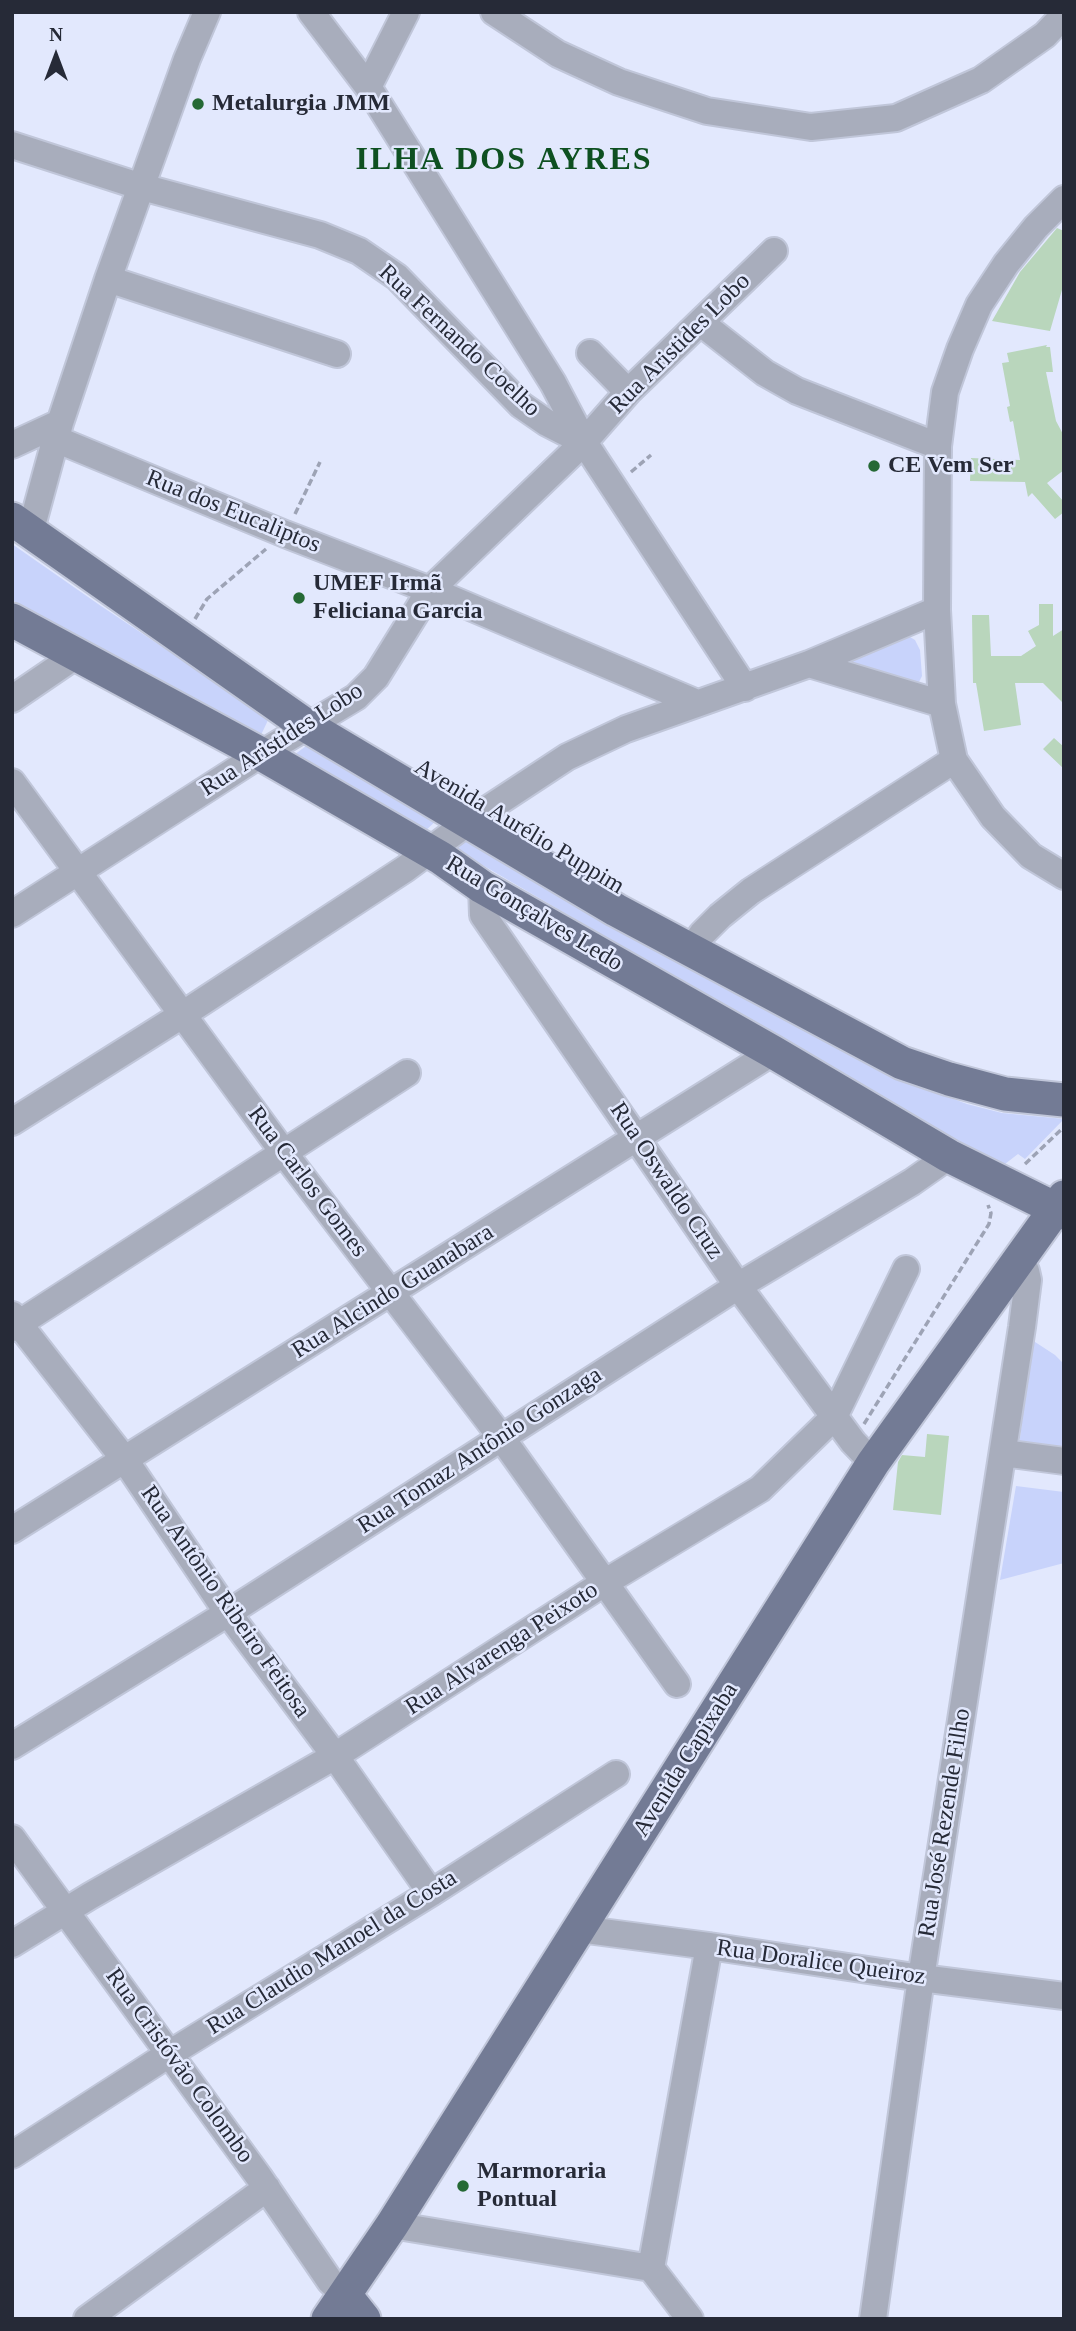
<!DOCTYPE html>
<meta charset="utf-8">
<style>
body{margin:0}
#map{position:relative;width:1076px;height:2331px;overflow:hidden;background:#e2e8fd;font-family:"Times New Roman",serif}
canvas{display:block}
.frame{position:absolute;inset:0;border:14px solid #262a37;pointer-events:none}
.north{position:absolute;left:21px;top:21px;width:70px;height:70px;-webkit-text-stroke:5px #e2e8fd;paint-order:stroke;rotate:0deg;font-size:19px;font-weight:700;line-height:28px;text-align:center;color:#262a37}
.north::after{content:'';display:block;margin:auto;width:24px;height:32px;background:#262a37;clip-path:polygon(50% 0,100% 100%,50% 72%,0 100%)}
</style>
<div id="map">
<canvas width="1076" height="2331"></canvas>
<div class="frame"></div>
<div class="north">N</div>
</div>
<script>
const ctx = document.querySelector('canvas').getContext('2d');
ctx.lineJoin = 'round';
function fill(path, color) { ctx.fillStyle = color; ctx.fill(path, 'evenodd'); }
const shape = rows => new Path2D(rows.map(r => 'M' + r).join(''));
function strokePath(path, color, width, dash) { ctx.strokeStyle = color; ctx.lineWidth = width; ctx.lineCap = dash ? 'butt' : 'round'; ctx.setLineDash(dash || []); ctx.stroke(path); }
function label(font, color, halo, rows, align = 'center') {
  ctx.font = font + ' "Times New Roman",serif'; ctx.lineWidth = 5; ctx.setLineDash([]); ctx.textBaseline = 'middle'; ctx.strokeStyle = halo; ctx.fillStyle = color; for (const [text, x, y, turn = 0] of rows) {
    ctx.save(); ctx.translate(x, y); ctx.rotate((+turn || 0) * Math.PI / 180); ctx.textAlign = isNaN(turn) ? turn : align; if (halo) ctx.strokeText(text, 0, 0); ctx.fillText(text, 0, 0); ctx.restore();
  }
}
const green = shape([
 [12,544,101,606,269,718,261,735,12,600],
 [905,634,915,640,920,650,922,676,918,684,827,663],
 [310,743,438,819,424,832,294,755],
 [460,833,882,1069,924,1088,967,1104,1002,1113,1064,1119,1025,1159,1018,1154,1001,1167,448,845],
 [1032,1340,1055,1355,1064,1364,1064,1453,1019,1446],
 [1016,1486,1064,1492,1064,1563,1000,1580]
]);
const building = shape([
 [1057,228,1064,231,1064,283,1050,331,992,321,1020,272],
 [1047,345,1046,347,1050,347,1053,372,1046,372,1056,421,1064,436,1064,470,1047,483,1064,502,1064,512,1055,519,1032,493,1028,497,1025,482,970,481,971,458,1020,460,1013,421,1010,422,1007,407,1010,406,1002,363,1009,362,1007,353],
 [1039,604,1053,604,1053,636,1064,629,1064,704,1043,683,1015,683,1021,725,984,731,976,683,973,683,972,615,989,615,991,656,1021,656,1036,646,1028,631,1039,625],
 [1054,738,1064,747,1064,769,1043,749],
 [927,1434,949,1436,941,1515,893,1510,898,1462,902,1455,925,1457]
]);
const path = shape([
 [631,472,651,455],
 [295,514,320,462],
 [195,619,207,599,266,549],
 [1025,1164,1064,1127],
 [864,1424,989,1224,991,1213,988,1205]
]);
const minor = shape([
 [311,12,368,87,553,383,584,442,745,688],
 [494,12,558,54,619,82,707,111,811,127,896,118,981,80,1045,35,1064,15],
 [368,87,406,12],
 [12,145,142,187,320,235,359,251,397,277,521,405,547,423,584,442],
 [1064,199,1036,227,1006,264,979,305,960,349,945,392,938,446,937,610,942,704,954,760,993,817,1031,856,1064,876],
 [108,279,337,354],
 [701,323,765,373,797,391,938,446],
 [590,353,628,392],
 [41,433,285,534,430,590,697,703],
 [12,445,55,425],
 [30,533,60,423,108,279,187,59,207,12],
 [809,664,942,704],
 [12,699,78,654],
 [12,782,284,1153,501,1437,677,1684],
 [482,887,483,915,738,1286,853,1442,873,1463],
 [12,914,261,754,356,697,376,677,430,590,584,442,628,392,774,251],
 [692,948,702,934,720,916,751,891,954,760],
 [12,1122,182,1015,405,869,468,822,567,757,626,729,809,664,937,610],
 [12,1315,125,1460,228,1613,335,1756,431,1893],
 [12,1328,407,1073],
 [1003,1453,1064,1461],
 [12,1530,773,1052],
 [12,1746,228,1613,738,1286,912,1182,949,1156],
 [12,1838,259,2177,330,2281,345,2295],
 [579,1929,709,1946,921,1978,1064,1996],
 [12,1944,90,1896,335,1756,604,1583,760,1489,834,1417,906,1269],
 [12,2155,169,2054,431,1893,616,1774],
 [392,2225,651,2268],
 [87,2319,267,2188],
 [690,2319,651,2268,709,1946],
 [873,2319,921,1978,1022,1327,1028,1280,1026,1271,1020,1260]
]);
const major = shape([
 [12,519,307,726,616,910,902,1063,949,1079,1005,1094,1064,1100],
 [12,620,261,754,441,858,482,887,773,1052,949,1156,1064,1213],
 [345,2295,364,2319],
 [328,2319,392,2225,873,1463,1064,1197]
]);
const markers = [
 [198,104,7,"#256935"],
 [874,466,7,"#256935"],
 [299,598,7,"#256935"],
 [463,2186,7,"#256935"]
];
const poiNames = [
 ["Metalurgia JMM",212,104],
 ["CE Vem Ser",888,466],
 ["UMEF Irmã",313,584],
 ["Feliciana Garcia",313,612],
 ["Marmoraria",477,2172],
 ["Pontual",477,2200]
];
const streetNames = [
 ["Rua Fernando Coelho",459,341,43],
 ["Rua Aristides Lobo",680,344,-45],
 ["Rua dos Eucaliptos",233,512,22],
 ["Rua Aristides Lobo",282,740,-33],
 ["Avenida Aurélio Puppim",519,827,31],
 ["Rua Gonçalves Ledo",534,914,31],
 ["Rua Oswaldo Cruz",666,1181,56],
 ["Rua Carlos Gomes",307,1182,53],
 ["Rua Alcindo Guanabara",393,1292,-32],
 ["Rua Tomaz Antônio Gonzaga",480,1451,-33],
 ["Rua Antônio Ribeiro Feitosa",225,1602,55],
 ["Rua Alvarenga Peixoto",502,1649,-33],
 ["Avenida Capixaba",686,1760,-58],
 ["Rua José Rezende Filho",945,1823,-81],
 ["Rua Claudio Manoel da Costa",332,1953,-32],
 ["Rua Doralice Queiroz",821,1963,8],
 ["Rua Cristóvão Colombo",179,2066,54]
];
const districtNames = [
 ["ILHA DOS AYRES",504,161]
];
fill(green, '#c8d3fb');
fill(building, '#b9d6bc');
strokePath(minor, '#c0c6d9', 30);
strokePath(major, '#c0c6d9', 37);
strokePath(path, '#9da3b5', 3.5, [7, 3.5]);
strokePath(minor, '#a8adbc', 26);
strokePath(major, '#737b95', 33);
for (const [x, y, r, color] of markers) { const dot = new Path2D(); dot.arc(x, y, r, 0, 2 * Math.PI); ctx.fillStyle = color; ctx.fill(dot); strokePath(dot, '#e2e8fd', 2.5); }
label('bold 24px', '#262a37', '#e2e8fd', poiNames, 'left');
label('24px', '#262a37', '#e2e8fd', streetNames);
ctx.letterSpacing = '2px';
label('bold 32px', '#0e5021', '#e2e8fd', districtNames);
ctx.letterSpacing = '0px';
</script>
